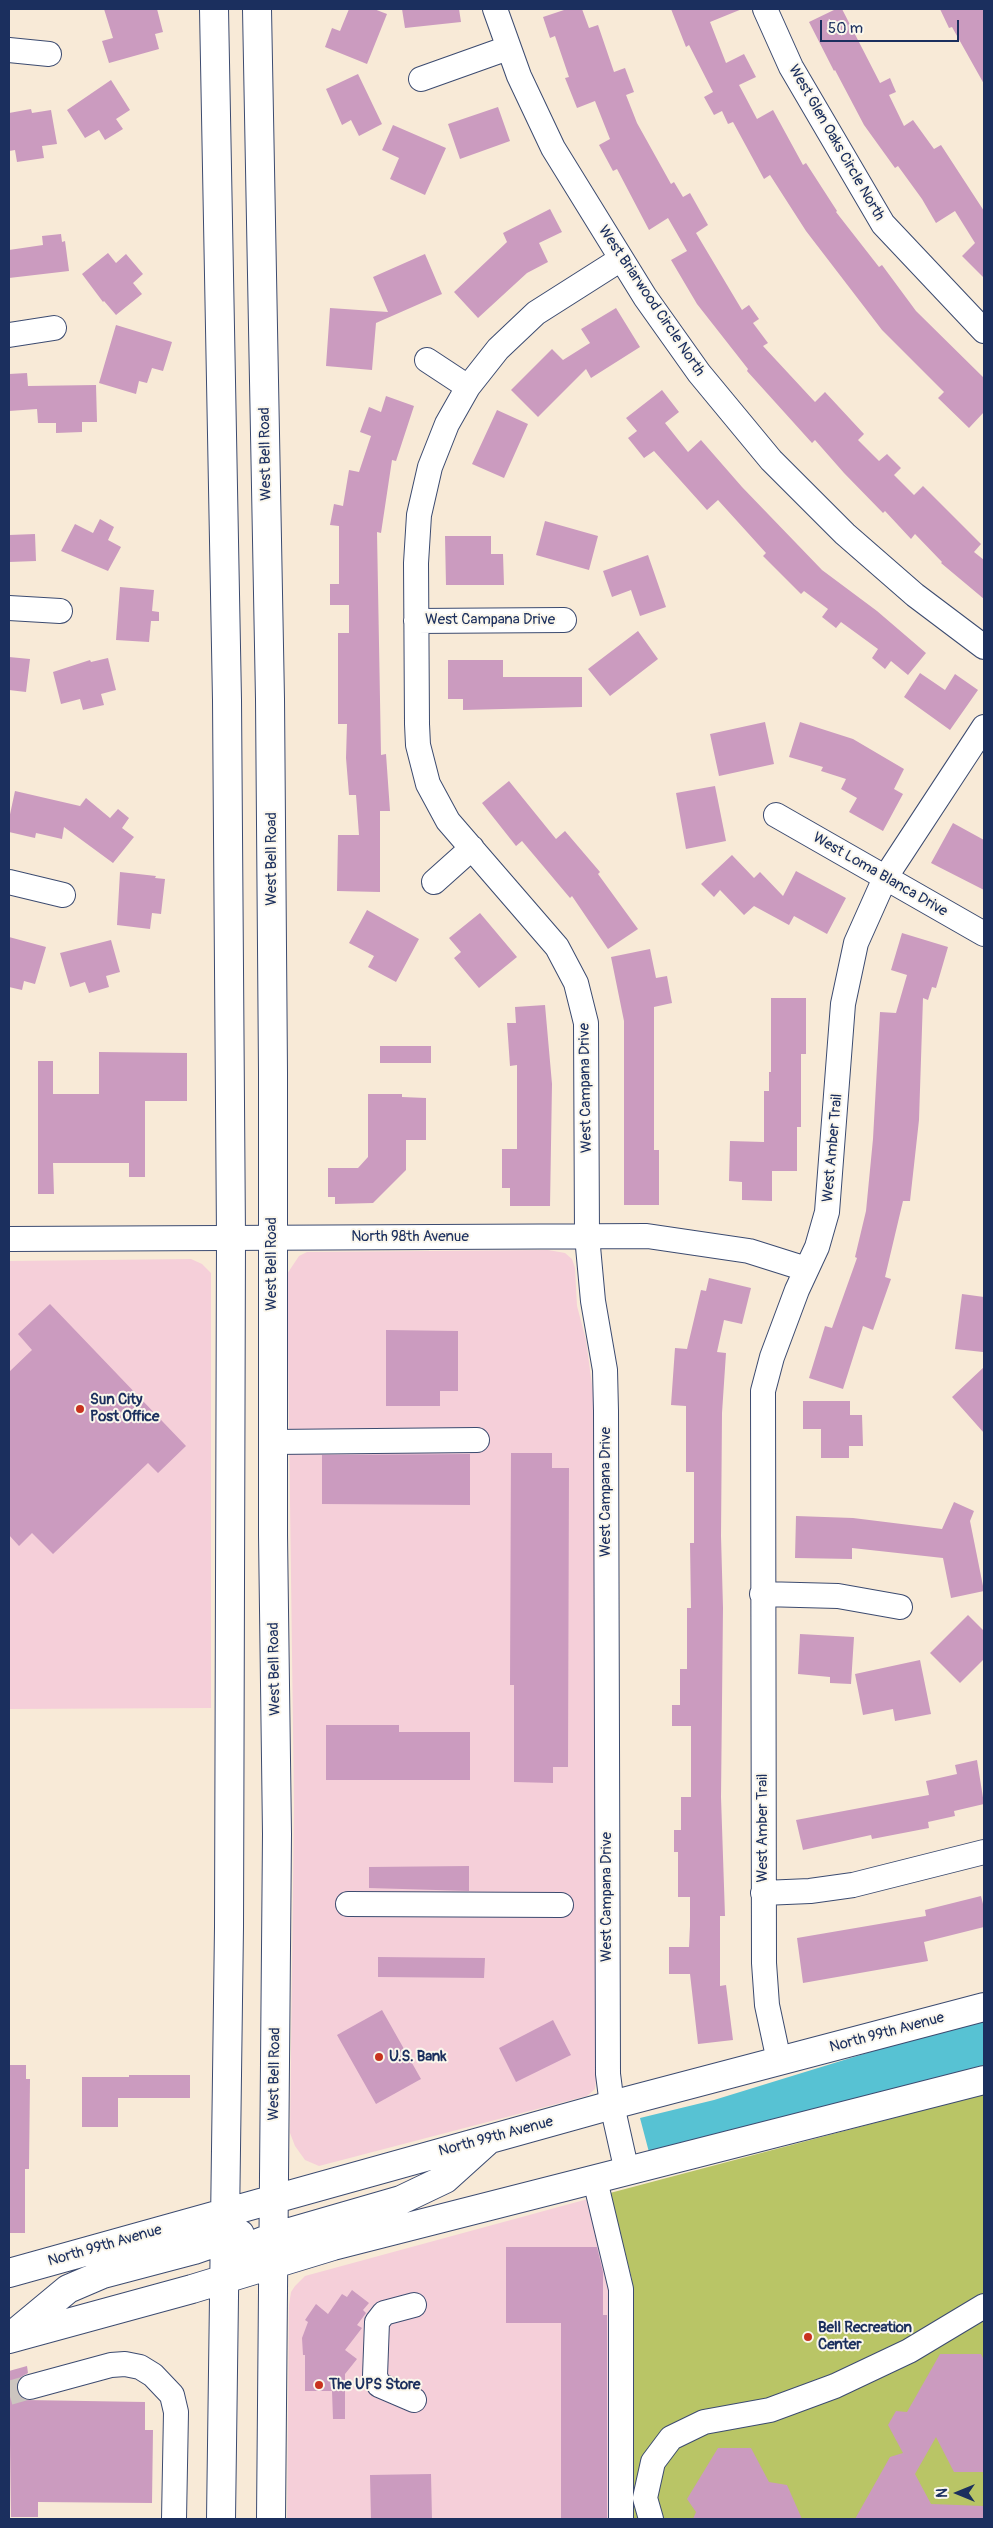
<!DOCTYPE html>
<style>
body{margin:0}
#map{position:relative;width:993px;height:2528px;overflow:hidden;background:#f8ead7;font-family:Pangolin,sans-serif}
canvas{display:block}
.frame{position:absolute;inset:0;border:10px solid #1b2f5e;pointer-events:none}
.north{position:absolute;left:933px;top:2468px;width:50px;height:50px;-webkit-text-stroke:4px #fbf7ec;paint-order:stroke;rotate:270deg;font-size:14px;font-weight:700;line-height:20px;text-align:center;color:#1b2f5e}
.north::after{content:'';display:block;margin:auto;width:18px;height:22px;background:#1b2f5e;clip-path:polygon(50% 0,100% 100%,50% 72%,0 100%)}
.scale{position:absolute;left:820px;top:20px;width:139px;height:22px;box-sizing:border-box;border:2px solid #1b2f5e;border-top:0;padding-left:6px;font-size:15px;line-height:18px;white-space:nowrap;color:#1b2f5e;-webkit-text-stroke:4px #fbf7ec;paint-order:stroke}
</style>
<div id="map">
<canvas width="993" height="2528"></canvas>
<div class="frame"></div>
<div class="north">N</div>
<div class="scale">50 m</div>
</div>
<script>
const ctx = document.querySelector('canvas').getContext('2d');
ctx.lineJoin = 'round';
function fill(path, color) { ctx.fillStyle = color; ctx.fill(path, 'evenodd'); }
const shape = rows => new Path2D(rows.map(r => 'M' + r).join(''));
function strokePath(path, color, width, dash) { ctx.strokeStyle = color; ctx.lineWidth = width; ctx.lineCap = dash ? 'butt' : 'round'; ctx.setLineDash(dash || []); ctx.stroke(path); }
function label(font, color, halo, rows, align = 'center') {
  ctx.font = font + ' Pangolin,sans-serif'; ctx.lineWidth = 4; ctx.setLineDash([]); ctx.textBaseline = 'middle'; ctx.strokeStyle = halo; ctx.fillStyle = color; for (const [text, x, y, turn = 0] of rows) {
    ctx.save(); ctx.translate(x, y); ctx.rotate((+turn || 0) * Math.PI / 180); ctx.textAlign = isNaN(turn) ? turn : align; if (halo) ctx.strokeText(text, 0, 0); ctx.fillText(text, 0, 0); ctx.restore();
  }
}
const built = shape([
 [548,1250,565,1253,572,1259,575,1268,577,1306,586,1340,594,1400,598,2063,595,2089,587,2096,319,2166,305,2160,295,2146,290,2133,294,1805,287,1274,299,1256,307,1252],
 [191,1259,202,1264,211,1273,211,1708,9,1709,9,1261],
 [610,2193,632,2280,631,2506,634,2519,287,2519,289,2305,291,2292,295,2286,305,2276]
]);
const green = shape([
 [984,2094,984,2519,634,2519,631,2506,632,2280,610,2193]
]);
const water = shape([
 [984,2021,984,2065,650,2156,640,2118,714,2100,883,2048]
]);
const building = shape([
 [104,9,157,9,163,32,155,34,159,49,109,63,102,41,113,38],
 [349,9,374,9,387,14,367,64,325,47,332,28,340,31],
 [402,9,459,9,461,22,405,28],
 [567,9,582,9,589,28,598,25,614,72,625,68,634,92,626,95,637,123,671,184,674,182,683,197,690,193,708,225,696,233,742,310,749,305,759,319,753,323,768,343,763,346,815,402,825,392,864,434,858,440,879,461,887,454,901,468,894,475,914,495,923,486,981,544,974,552,984,560,984,599,941,563,942,562,915,534,911,539,885,511,883,513,844,473,815,440,812,443,747,371,748,369,697,304,671,260,687,251,668,218,649,230,617,169,613,171,599,145,610,139,595,101,577,108,565,78,569,77,555,36,550,38,543,17],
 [671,9,742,9,710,22,726,63,744,54,756,77,739,85,757,119,773,110,803,165,806,163,837,211,836,212,879,267,882,265,916,311,984,378,984,412,969,428,938,398,944,392,882,330,806,231,770,175,764,179,733,122,728,124,722,111,714,115,704,97,713,92,689,45,686,47],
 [836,9,842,9,880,83,890,78,896,92,889,95,904,126,913,120,934,149,941,145,984,211,984,278,962,256,975,243,955,211,936,223,922,199,898,166,895,168,864,125,835,70,834,71,809,22],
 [940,9,984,9,984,84,952,27,949,28],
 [358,74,382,124,359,136,351,120,342,125,326,89],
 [111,80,130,110,116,119,123,129,105,140,99,130,85,138,67,110],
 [498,107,510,141,460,159,448,124],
 [31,109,32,113,51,110,57,144,42,146,44,158,17,162,15,150,9,151,9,113],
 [393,125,446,148,425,195,390,179,399,158,382,150],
 [550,209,562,232,539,243,548,262,527,273,478,318,454,292,507,242,503,233],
 [61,234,62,242,65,241,69,271,9,278,9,250,43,245,42,236],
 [108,253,116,263,126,254,143,274,133,283,142,294,116,315,104,301,103,302,82,274],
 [425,254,442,294,376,323,372,370,326,366,330,308,388,312,373,277],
 [616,308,640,347,591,378,586,369,538,417,511,390,552,349,563,360,590,343,581,329],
 [116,325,172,342,163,371,152,368,147,383,139,381,136,394,99,383],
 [27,373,28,386,96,385,97,422,82,422,82,432,56,433,56,423,38,423,37,409,9,411,9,374],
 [662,390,679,412,665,423,688,452,701,440,742,487,822,570,877,611,926,653,908,675,891,661,885,669,872,658,878,649,841,622,836,628,822,617,828,609,804,591,801,594,763,556,766,553,718,500,707,510,654,451,644,458,628,438,637,431,626,418],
 [386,396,414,406,396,461,392,460,381,533,377,532,381,755,386,754,390,811,380,811,380,892,337,891,338,835,359,835,356,795,349,795,346,758,347,724,338,724,338,633,349,633,349,605,330,605,330,584,339,584,339,526,330,525,334,504,343,506,349,470,359,472,371,436,360,432,369,407,381,412],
 [497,410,528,424,504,478,472,464],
 [100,519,114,527,108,540,121,547,108,571,61,551,75,524,93,533],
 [545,521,598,536,589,570,536,555],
 [35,534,36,561,9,562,9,535],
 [445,536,491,536,491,554,503,554,504,585,446,585],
 [648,555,666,607,640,616,631,590,612,597,603,571],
 [120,587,154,590,152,611,159,612,159,621,151,621,149,642,116,640],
 [638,631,658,659,610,696,588,669],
 [9,657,30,659,26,692,9,690],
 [108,658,116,690,101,694,104,705,83,710,80,699,61,704,53,672,90,660,91,662],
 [448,660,503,660,503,677,582,677,582,707,463,710,463,699,448,699],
 [920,673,945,690,955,674,978,690,950,730,904,697],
 [765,722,774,764,719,776,710,734],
 [800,722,853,739,904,769,894,789,903,794,883,831,849,812,857,798,841,789,846,779,821,771,823,767,789,757],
 [509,781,556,839,565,831,600,872,598,874,638,929,608,949,572,896,570,898,522,841,516,846,482,803],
 [715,786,726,841,686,849,676,793],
 [15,791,80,806,86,798,110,818,118,809,129,818,122,828,134,837,113,863,64,827,62,839,36,833,35,838,9,832,9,819],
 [953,823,984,840,984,890,931,863],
 [732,855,754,878,760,872,783,896,796,871,846,898,827,934,794,916,789,925,754,906,744,915,720,890,714,897,701,884],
 [120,872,156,876,155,878,165,879,161,914,152,913,150,929,117,925],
 [367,910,419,939,396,982,368,967,374,956,349,943],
 [480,913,517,957,479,988,454,958,461,952,449,938],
 [902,933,948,947,936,988,932,987,928,1000,923,998,919,1120,910,1201,903,1201,885,1277,891,1279,873,1330,863,1326,843,1389,809,1378,825,1326,832,1328,857,1258,855,1257,866,1211,873,1139,880,1012,896,1013,907,975,891,970],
 [9,937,46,947,35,984,24,981,22,990,9,987],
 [111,940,120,972,106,976,109,987,89,993,85,982,70,987,60,953],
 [650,949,656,978,667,976,672,1003,654,1007,654,1150,659,1150,659,1205,624,1205,624,1021,611,957],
 [771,998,806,998,806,1054,801,1054,801,1127,797,1127,797,1171,772,1171,772,1201,742,1200,742,1182,729,1181,730,1141,764,1142,764,1091,769,1091,769,1072,771,1072],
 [545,1005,552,1084,550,1206,510,1206,510,1188,502,1188,502,1149,517,1149,517,1065,510,1066,507,1023,516,1023,515,1007],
 [380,1046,431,1046,431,1063,380,1063],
 [99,1052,187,1053,187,1101,145,1101,145,1177,129,1177,129,1163,53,1163,54,1194,38,1194,38,1061,53,1061,53,1094,99,1094],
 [368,1094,402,1094,402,1097,426,1098,426,1140,406,1140,406,1170,373,1203,335,1204,335,1197,328,1197,328,1168,358,1168,368,1157],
 [709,1278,751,1288,742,1324,724,1320,717,1352,726,1353,722,1413,721,1536,723,1608,721,1797,725,1916,720,1916,720,1986,726,1985,733,2040,698,2044,690,1974,669,1974,669,1947,689,1947,690,1926,690,1897,678,1897,678,1852,674,1852,674,1830,681,1830,681,1797,691,1797,691,1726,672,1726,672,1705,680,1705,680,1669,687,1669,687,1608,691,1608,690,1543,694,1543,694,1472,686,1472,686,1406,671,1405,675,1348,687,1349,701,1290,706,1291],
 [962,1294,984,1297,983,1352,955,1349],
 [50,1304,186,1446,158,1473,148,1463,53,1554,32,1533,19,1546,9,1535,9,1372,32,1350,18,1334],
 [386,1330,458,1331,458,1391,440,1391,440,1406,386,1406],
 [984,1367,984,1433,952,1397],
 [803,1401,850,1401,850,1415,862,1415,863,1446,849,1446,849,1458,821,1458,821,1429,803,1429],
 [511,1453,552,1453,552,1468,569,1468,568,1767,553,1767,553,1783,514,1782,514,1685,510,1685],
 [470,1454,470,1505,322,1504,322,1455],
 [954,1502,974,1511,970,1521,984,1591,951,1598,943,1558,852,1548,852,1559,795,1558,796,1516,853,1518,942,1529],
 [968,1615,984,1631,984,1659,960,1683,930,1653],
 [800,1634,854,1637,851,1684,830,1683,830,1677,798,1674],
 [920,1660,931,1714,895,1721,893,1709,863,1715,855,1674],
 [326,1725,399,1725,399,1732,470,1732,470,1780,326,1780],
 [977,1760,984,1804,954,1811,955,1816,928,1822,929,1828,872,1839,871,1835,803,1850,796,1820,929,1795,926,1781,957,1774,955,1765],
 [469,1866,469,1891,369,1888,369,1867],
 [981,1896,984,1908,984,1927,924,1942,928,1961,803,1983,797,1938,926,1916,925,1910],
 [378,1957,485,1958,484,1978,378,1977],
 [382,2010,421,2079,376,2104,337,2035],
 [553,2020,571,2055,516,2082,499,2048],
 [9,2065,26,2065,26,2079,30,2079,29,2169,25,2169,25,2233,9,2233],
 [129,2075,190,2075,190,2098,118,2098,118,2127,82,2127,82,2077,129,2077],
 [506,2247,597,2247,603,2272,603,2315,607,2315,607,2519,561,2519,561,2323,506,2323],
 [352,2290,369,2303,363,2310,366,2313,357,2325,362,2328,345,2350,357,2359,345,2374,345,2419,333,2419,332,2391,305,2391,305,2355,303,2355,302,2338,308,2322,305,2320,316,2304,328,2314,342,2294,347,2297],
 [940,2354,981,2354,984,2360,984,2472,954,2472,936,2437,915,2474,931,2504,984,2506,984,2519,855,2519,890,2457,903,2453,888,2425,896,2411,907,2412],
 [27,2366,28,2373,21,2377,17,2384,20,2396,26,2400,145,2402,145,2430,153,2430,152,2503,38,2502,38,2517,11,2517,9,2371],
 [718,2448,751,2448,769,2482,787,2485,802,2519,693,2519,696,2512,687,2499],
 [431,2474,432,2519,371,2519,370,2475]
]);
const minorTunnel = shape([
 [9,2393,30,2387]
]);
const minor = shape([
 [495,9,519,76,553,148,645,297,699,373,771,460,845,534,915,595,984,647],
 [765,9,791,67,883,224,984,331],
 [9,50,49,54],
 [421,79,508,48],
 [621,259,536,313,498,349,468,387,447,424,430,467,419,515,416,563,417,724,418,745,428,784,448,821,557,947,576,983,586,1023,587,1236,593,1301,605,1370,606,1411,608,2074,612,2105,627,2172],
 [9,335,54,328],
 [427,360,468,387],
 [9,608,60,611],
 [416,621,564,620],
 [776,815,984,934],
 [9,882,63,895],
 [434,882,472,848],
 [9,1239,647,1236,749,1251,806,1269],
 [273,1442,477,1440],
 [762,1594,838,1596,900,1607],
 [763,1893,810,1891,853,1885,984,1852],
 [348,1904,561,1905],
 [779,2061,767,2005,764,1963,763,1391,772,1357,797,1290,817,1247,827,1212,843,1004,856,943,885,878,984,727],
 [595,2180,621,2289,621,2519],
 [414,2305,384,2313,377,2322,375,2376,379,2385,414,2400],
 [30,2387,111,2365,125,2364,140,2367,153,2375,172,2395,176,2412,174,2519],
 [651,2519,645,2498,653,2462,671,2438,704,2422,770,2410,835,2386,909,2351,984,2306]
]);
const major = shape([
 [214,9,227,700,231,1238,229,1927,221,2519],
 [257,9,270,699,273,1072,273,1535,277,1834,271,2519],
 [9,2273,612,2105,984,2007],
 [224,2279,232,2264,253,2245,273,2237,401,2200,445,2179,486,2142],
 [15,2333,68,2289,103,2274,194,2250,240,2234],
 [9,2339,192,2289,333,2246,984,2080]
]);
const markers = [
 [80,1409,5,"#c8321e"],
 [379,2057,5,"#c8321e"],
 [808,2337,5,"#c8321e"],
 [319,2385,5,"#c8321e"]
];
const streetNames = [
 ["West Glen Oaks Circle North",836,143,60],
 ["West Briarwood Circle North",651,301,56],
 ["West Bell Road",266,454,-91],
 ["West Campana Drive",490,620],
 ["West Bell Road",272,859,-90],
 ["West Loma Blanca Drive",880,875,30],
 ["West Campana Drive",586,1088,-91],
 ["West Amber Trail",833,1148,-85],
 ["North 98th Avenue",410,1237],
 ["West Bell Road",272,1264,-90],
 ["West Campana Drive",606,1492,-90],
 ["West Bell Road",275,1669,-91],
 ["West Amber Trail",763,1828,-90],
 ["West Campana Drive",607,1897,-90],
 ["North 99th Avenue",887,2033,-15],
 ["West Bell Road",275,2074,-89],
 ["North 99th Avenue",496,2137,-15],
 ["North 99th Avenue",105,2246,-16]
];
const poiNames = [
 ["Sun City",90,1400],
 ["Post Office",90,1417],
 ["U.S. Bank",389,2057],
 ["Bell Recreation",818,2328],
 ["Center",818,2345],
 ["The UPS Store",329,2385]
];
fill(built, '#f5cfd9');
fill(green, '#b9c566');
fill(water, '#57c2d3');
fill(building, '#cb9bbf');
strokePath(minorTunnel, '#ccc5bf', 24, [24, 12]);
strokePath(minor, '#3c4b70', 26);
strokePath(major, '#3c4b70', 30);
strokePath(minor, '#fff', 24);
strokePath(major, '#fff', 28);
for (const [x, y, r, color] of markers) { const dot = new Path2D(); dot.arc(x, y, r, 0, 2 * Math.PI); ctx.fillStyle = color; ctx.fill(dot); strokePath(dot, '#fbf7ec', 2); }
label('15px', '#1b2f5e', '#fbf7ec', streetNames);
label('bold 15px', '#1b2f5e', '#fbf7ec', poiNames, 'left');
</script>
